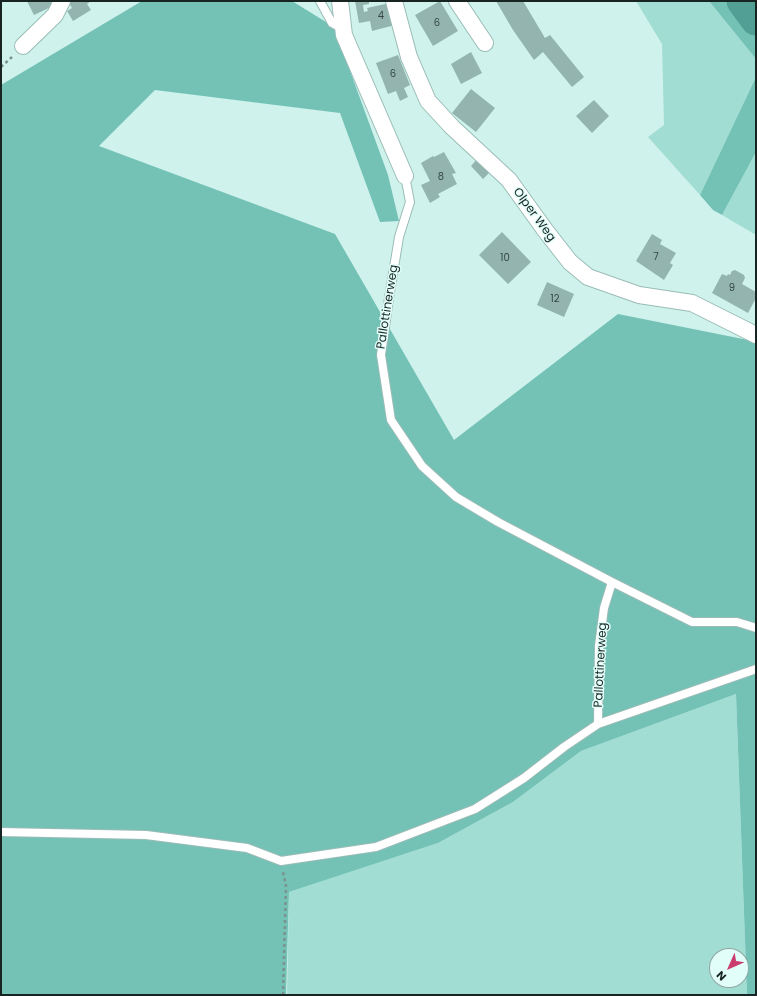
<!DOCTYPE html>
<style>
body{margin:0}
#map{position:relative;width:757px;height:996px;overflow:hidden;background:#cff2ec;font-family:Poppins,sans-serif}
canvas{display:block}
.frame{position:absolute;inset:0;border:2px solid #172422;pointer-events:none}
.north{position:absolute;left:709px;top:948px;width:40px;height:40px;box-sizing:border-box;background:#e2fef9;border:1px solid #91a7a3;border-radius:50%;rotate:225deg;font-size:11px;font-weight:700;line-height:16px;text-align:center;color:#172422}
.north::after{content:'';display:block;margin:auto;width:14px;height:18px;background:#c93c6c;clip-path:polygon(50% 0,100% 100%,50% 72%,0 100%)}
</style>
<div id="map">
<canvas width="757" height="996"></canvas>
<div class="frame"></div>
<div class="north">N</div>
</div>
<script>
const ctx = document.querySelector('canvas').getContext('2d');
ctx.lineJoin = 'round';
function fill(path, color) { ctx.fillStyle = color; ctx.fill(path, 'evenodd'); }
const shape = rows => new Path2D(rows.map(r => 'M' + r).join(''));
function strokePath(path, color, width, dash) { ctx.strokeStyle = color; ctx.lineWidth = width; ctx.lineCap = dash ? 'butt' : 'round'; ctx.setLineDash(dash || []); ctx.stroke(path); }
function label(font, color, halo, rows, align = 'center') {
  ctx.font = font + ' Poppins,sans-serif'; ctx.lineWidth = 3; ctx.setLineDash([]); ctx.textBaseline = 'middle'; ctx.strokeStyle = halo; ctx.fillStyle = color; for (const [text, x, y, turn = 0] of rows) {
    ctx.save(); ctx.translate(x, y); ctx.rotate((+turn || 0) * Math.PI / 180); ctx.textAlign = isNaN(turn) ? turn : align; if (halo) ctx.strokeText(text, 0, 0); ctx.fillText(text, 0, 0); ctx.restore();
  }
}
const green = shape([
 [636,1,709,1,756,59,756,77,700,195,648,137,664,125,662,44],
 [756,152,756,235,722,215],
 [736,694,747,995,287,995,289,892,438,843,513,802,581,751],
 [717,956,741,956,741,980,717,980]
]);
const forest = shape([
 [142,1,292,1,334,27,388,175,399,221,380,222,340,113,155,90,99,146,335,234,454,440,618,314,748,340,756,344,756,995,747,995,736,694,581,751,513,802,438,843,289,892,286,995,1,995,1,85],
 [709,1,734,1,756,31,756,59],
 [756,77,756,152,722,215,713,210,700,195]
]);
const river = shape([
 [742,1,756,20]
]);
const building = shape([
 [27,1,50,1,53,6,34,15],
 [73,1,91,1,87,4,91,10,73,21,67,11,72,8,69,3],
 [355,1,369,1,369,4,363,5,364,12,368,11,367,8,390,3,395,25,372,31,370,21,359,23],
 [440,1,458,31,433,46,415,15],
 [496,1,523,1,545,38,550,35,584,77,572,87,543,52,534,60,513,30],
 [471,52,482,73,461,84,451,64],
 [398,55,410,85,404,88,408,97,400,101,396,91,388,94,376,63],
 [471,89,495,108,476,132,452,113],
 [594,100,609,116,592,133,576,116],
 [444,152,456,173,452,174,457,184,438,194,440,197,430,203,421,185,430,181,421,163,433,156,434,157],
 [477,159,490,172,483,179,471,166],
 [502,232,531,262,508,284,479,255],
 [652,234,662,240,660,244,676,253,670,263,673,265,664,280,636,261],
 [735,270,744,275,745,278,742,284,756,292,756,298,748,313,712,293,722,274,727,276,728,274,730,275,732,271],
 [547,282,574,294,564,317,537,305]
]);
const path = shape([
 [1,67,12,57],
 [283,995,286,886,283,872]
]);
const lane = shape([
 [320,1,332,23,343,29],
 [405,176,410,202,399,237,389,298,381,355,391,420,422,466,456,497,498,522,612,582,692,622,737,622,756,628],
 [598,724,599,646,604,608,612,582],
 [1,832,146,835,247,848,281,861,376,847,475,809,524,778,564,747,598,724,756,669]
]);
const street = shape([
 [340,1,344,35,405,176],
 [394,1,409,57,428,101,452,127,509,180,545,230,570,262,588,277,639,295,692,303,756,335],
 [457,1,485,43],
 [23,46,55,15,62,1]
]);
const numberNames = [
 ["4",381,16],
 ["6",437,23],
 ["6",393,74],
 ["8",441,177],
 ["7",656,257],
 ["10",505,258],
 ["9",732,288],
 ["12",555,299]
];
const streetNames = [
 ["Olper Weg",534,215,54],
 ["Pallottinerweg",388,307,-81],
 ["Pallottinerweg",601,665,-87]
];
fill(green, '#a2ddd3');
fill(forest, '#74c1b6');
strokePath(river, '#529f95', 31);
fill(building, '#93b4af');
strokePath(lane, '#9abcb6', 10);
strokePath(street, '#9abcb6', 18);
strokePath(path, '#7a938f', 2.5, [3, 3]);
strokePath(lane, '#fff', 8);
strokePath(street, '#fff', 16);
label('10px', '#364845', null, numberNames);
label('12px', '#172422', '#e2fef9', streetNames);
</script>
